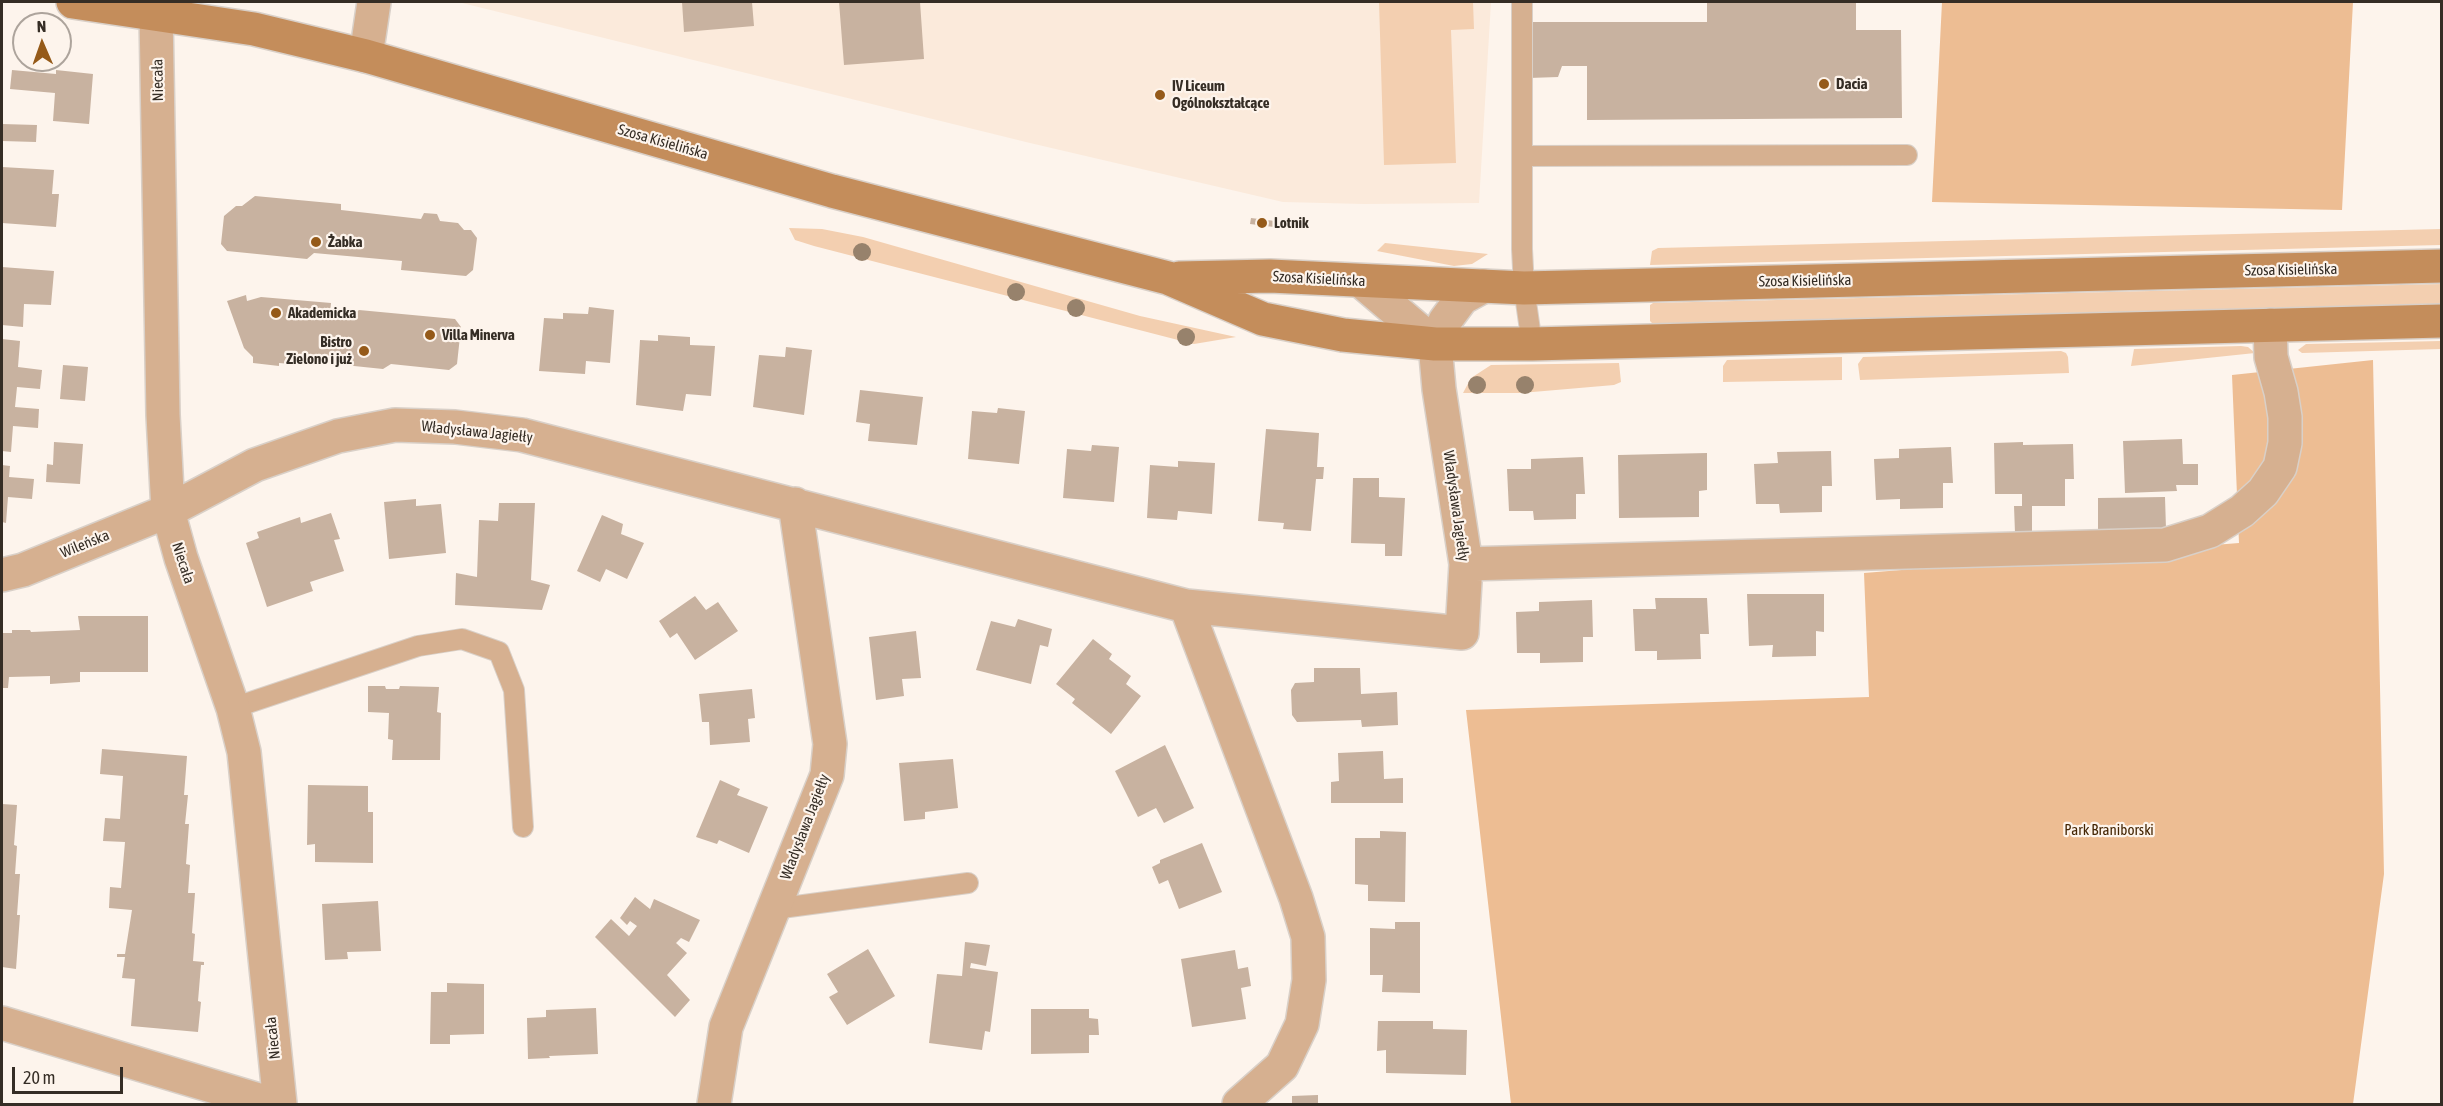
<!DOCTYPE html>
<meta charset="utf-8">
<style>
body{margin:0}
#map{position:relative;width:2443px;height:1106px;overflow:hidden;background:#fdf4ec;font-family:"Asap Condensed",sans-serif}
canvas{display:block}
.frame{position:absolute;inset:0;border:3px solid #352d25;pointer-events:none}
.north{position:absolute;left:12px;top:12px;width:60px;height:60px;box-sizing:border-box;background:#fdf4ec;border:2px solid #ada49c;border-radius:50%;rotate:358deg;font-size:16px;font-weight:700;line-height:24px;text-align:center;color:#352d25}
.north::after{content:'';display:block;margin:auto;width:21px;height:27px;background:#955a19;clip-path:polygon(50% 0,100% 100%,50% 72%,0 100%)}
.scale{position:absolute;left:12px;top:1067px;width:111px;height:27px;box-sizing:border-box;border:3px solid #352d25;border-top:0;padding-left:8px;font-size:18px;line-height:21px;white-space:nowrap;color:#352d25;-webkit-text-stroke:4px #fdf4ec;paint-order:stroke}
</style>
<div id="map">
<canvas width="2443" height="1106"></canvas>
<div class="frame"></div>
<div class="north">N</div>
<div class="scale">20 m</div>
</div>
<script>
const ctx = document.querySelector('canvas').getContext('2d');
ctx.lineJoin = 'round';
function fill(path, color) { ctx.fillStyle = color; ctx.fill(path, 'evenodd'); }
const shape = rows => new Path2D(rows.map(r => 'M' + r).join(''));
function strokePath(path, color, width, dash) { ctx.strokeStyle = color; ctx.lineWidth = width; ctx.lineCap = dash ? 'butt' : 'round'; ctx.setLineDash(dash || []); ctx.stroke(path); }
function label(font, color, halo, rows, align = 'center') {
  ctx.font = font + ' "Asap Condensed",sans-serif'; ctx.lineWidth = 4.5; ctx.setLineDash([]); ctx.textBaseline = 'middle'; ctx.strokeStyle = halo; ctx.fillStyle = color; for (const [text, x, y, turn = 0] of rows) {
    ctx.save(); ctx.translate(x, y); ctx.rotate((+turn || 0) * Math.PI / 180); ctx.textAlign = isNaN(turn) ? turn : align; if (halo) ctx.strokeText(text, 0, 0); ctx.fillText(text, 0, 0); ctx.restore();
  }
}
const built = shape([
 [458,2,1491,2,1479,203,1364,204,1283,202,1030,143]
]);
const green = shape([
 [1379,2,1473,2,1474,29,1451,30,1456,163,1384,165],
 [789,228,822,229,863,237,1140,316,1236,337,1194,344,1178,340,814,246,795,240],
 [2442,229,2441,245,1650,265,1652,251,1658,248],
 [1385,243,1488,254,1472,264,1454,266,1377,251],
 [2442,284,2441,304,1685,324,1653,324,1650,321,1650,305,1653,303],
 [2441,341,2441,349,2302,353,2298,350,2306,344],
 [2241,346,2248,347,2255,353,2131,366,2134,349],
 [2061,351,2066,353,2068,357,2069,373,1860,380,1858,364,1863,357],
 [1842,357,1842,380,1723,382,1723,366,1727,360],
 [1619,363,1621,382,1614,385,1521,393,1463,393,1471,378,1491,365]
]);
const forest = shape([
 [1942,2,2353,2,2342,210,1932,202],
 [2373,360,2384,874,2353,1104,1511,1104,1466,710,1869,697,1864,573,2239,543,2232,375]
]);
const building = shape([
 [682,2,752,2,754,26,684,32],
 [839,2,920,2,924,59,844,65],
 [1707,2,1856,2,1856,30,1901,30,1902,118,1587,120,1587,66,1562,66,1558,77,1529,78,1529,22,1707,22],
 [12,70,56,74,56,70,93,74,89,124,53,121,55,93,10,89],
 [2,124,37,125,36,142,2,141],
 [2,167,54,170,52,194,59,194,56,227,2,223],
 [255,196,341,204,341,210,421,219,424,213,437,214,440,221,458,223,464,230,471,230,477,238,473,270,466,276,401,270,402,261,314,253,307,259,227,251,221,244,224,216,236,206,242,206],
 [1251,218,1275,221,1274,227,1250,224],
 [2,267,54,271,51,305,24,304,23,327,2,325],
 [246,295,247,301,261,297,331,303,330,313,336,314,352,316,359,310,455,319,461,327,457,364,449,370,391,364,383,369,325,363,325,365,302,363,302,365,279,363,279,366,253,363,253,357,244,348,227,301],
 [589,307,614,310,610,363,586,361,585,374,539,371,544,318,563,319,563,313,588,314],
 [658,335,690,337,690,345,715,346,711,396,686,394,683,411,636,405,640,340,658,341],
 [2,339,20,341,18,367,42,370,40,389,17,387,15,407,39,409,38,428,13,426,11,452,2,451],
 [786,347,812,350,804,415,753,407,759,355,785,357],
 [63,365,88,367,85,401,60,399],
 [860,390,923,397,917,445,868,441,870,424,856,422],
 [998,408,1025,411,1019,464,968,459,972,411,997,413],
 [1266,429,1319,433,1317,467,1324,467,1323,479,1316,479,1311,531,1283,529,1284,523,1258,521],
 [2182,439,2183,464,2198,464,2198,485,2176,485,2177,491,2125,493,2123,441],
 [54,442,83,444,80,484,46,482,47,464,53,465],
 [2023,442,2023,445,2073,444,2074,479,2065,479,2065,506,2032,506,2032,532,2015,533,2014,506,2022,506,2022,494,1995,494,1994,443],
 [1092,445,1119,447,1114,502,1063,498,1067,449,1091,451],
 [1951,447,1953,483,1943,483,1943,508,1900,509,1900,499,1876,500,1874,459,1899,458,1899,449],
 [1831,451,1832,486,1822,486,1822,512,1780,513,1779,504,1756,504,1754,464,1778,463,1777,452],
 [1707,453,1707,490,1699,491,1699,517,1619,518,1618,455],
 [1583,457,1585,494,1576,494,1576,519,1534,520,1533,511,1509,511,1507,469,1531,469,1531,459],
 [1178,461,1215,463,1212,514,1178,511,1177,520,1147,518,1150,465,1178,467],
 [2,465,10,466,9,477,34,479,32,499,8,497,6,523,2,522],
 [1353,478,1379,478,1379,497,1405,498,1402,556,1385,556,1385,544,1351,543],
 [2165,497,2166,529,2098,530,2098,498],
 [416,499,416,506,441,504,446,553,389,559,384,502],
 [499,503,535,503,531,580,550,585,542,610,455,605,456,573,477,577,479,520,498,521],
 [331,513,340,539,334,540,344,571,310,582,313,591,267,607,246,543,259,538,257,532,300,517,301,523],
 [602,515,623,524,621,534,644,543,627,579,606,569,600,582,577,571],
 [1747,594,1824,594,1824,632,1816,631,1816,656,1772,657,1773,645,1749,646],
 [695,596,706,610,718,602,738,631,695,660,677,633,670,638,659,621],
 [1655,598,1707,598,1709,634,1700,634,1701,659,1657,660,1657,651,1635,651,1633,609,1656,609],
 [1592,600,1593,637,1583,637,1583,662,1540,663,1540,653,1517,653,1516,612,1539,611,1539,602],
 [78,616,148,616,148,672,80,672,80,682,50,684,50,676,9,677,8,688,2,688,2,633,12,633,12,630,30,630,31,632,80,630],
 [1018,619,1052,629,1048,647,1040,645,1031,684,976,670,991,621,1015,627],
 [916,631,921,678,902,679,904,696,876,700,869,637],
 [1093,639,1112,654,1109,659,1131,676,1126,684,1141,696,1111,734,1072,703,1075,699,1056,684],
 [1314,668,1360,668,1361,694,1397,692,1398,725,1362,727,1361,720,1297,722,1292,715,1291,690,1295,683,1314,682],
 [368,686,385,686,386,689,399,689,400,686,439,687,437,712,441,713,440,760,392,760,393,740,388,739,389,713,368,712],
 [752,689,755,718,748,719,750,742,710,745,709,722,702,722,699,694],
 [1165,745,1194,808,1164,823,1156,808,1138,817,1115,771],
 [102,749,187,756,184,795,188,795,185,824,189,824,186,864,190,865,188,893,195,893,192,933,195,934,193,961,204,962,204,965,201,965,198,1001,201,1002,198,1032,131,1026,135,979,122,978,125,957,117,957,117,954,125,954,132,910,109,908,110,887,121,888,125,842,103,841,105,818,120,819,123,776,100,774],
 [1383,751,1384,779,1403,778,1403,803,1331,803,1331,782,1339,781,1338,753],
 [953,759,958,808,925,812,925,819,904,821,899,763],
 [720,780,740,789,737,795,768,807,749,853,719,840,717,844,696,837],
 [308,785,368,786,368,812,373,812,373,863,315,862,315,844,307,845],
 [2,804,17,805,14,845,17,846,15,874,20,874,17,915,20,915,16,969,2,967],
 [1380,831,1406,832,1405,902,1368,901,1368,885,1355,884,1355,838,1380,838],
 [1202,843,1222,892,1179,909,1168,880,1159,884,1152,867,1160,863,1160,860],
 [635,897,650,909,654,899,700,920,689,942,681,938,676,943,687,953,667,975,690,1000,675,1017,595,937,611,919,629,936,637,926,630,921,627,925,620,918],
 [378,901,381,951,347,952,348,959,325,960,322,904],
 [1395,922,1420,922,1420,993,1382,992,1383,975,1370,975,1370,928,1395,929],
 [965,942,990,945,986,966,971,963,970,968,998,972,990,1032,985,1031,982,1050,929,1043,937,974,962,976],
 [868,949,895,996,847,1025,829,997,838,992,827,974],
 [1235,950,1238,969,1248,967,1251,986,1241,988,1246,1019,1192,1027,1181,959],
 [447,983,484,984,484,1034,450,1035,450,1044,430,1044,431,992,447,992],
 [596,1008,598,1054,549,1056,550,1058,528,1059,527,1018,546,1017,546,1010],
 [1031,1009,1089,1009,1089,1018,1098,1019,1099,1035,1089,1035,1089,1053,1031,1054],
 [1378,1021,1433,1021,1433,1029,1467,1030,1466,1075,1386,1073,1386,1050,1377,1051],
 [1318,1095,1318,1104,1292,1104,1292,1096]
]);
const lane = shape([
 [1522,2,1522,249,1524,288,1532,344],
 [1522,156,1907,155],
 [233,708,418,646,462,639,499,652,514,690,523,827],
 [774,909,968,883]
]);
const street = shape([
 [156,13,163,415,168,511,181,558,233,708,244,752,280,1104],
 [366,56,374,2],
 [1435,344,1445,321,1462,298,1484,286],
 [1466,564,2165,545,2210,531,2242,511,2263,492,2280,467,2285,443,2285,417,2281,392,2271,357,2270,325],
 [2,575,23,570,168,511,255,465,338,436,395,425,455,427,522,435,1186,606,1462,633,1466,564,1439,389,1435,344,1361,281],
 [1186,606,1296,898,1308,937,1309,980,1302,1024,1282,1066,1239,1104],
 [2,1023,272,1104],
 [714,1104,726,1027,827,775,830,744,795,504]
]);
const secondary = shape([
 [73,2,254,29,366,56,832,191,1168,278,1263,319,1343,335,1435,344,1532,344,2442,321],
 [1179,278,1270,276,1524,288,2442,266]
]);
const trees = [
 [862,252],
 [1016,292],
 [1076,308],
 [1186,337],
 [1477,385],
 [1525,385]
];
const markers = [
 [1824,84,6,"#955a19"],
 [1160,95,6,"#955a19"],
 [1262,223,6,"#955a19"],
 [316,242,6,"#955a19"],
 [276,313,6,"#955a19"],
 [430,335,6,"#955a19"],
 [364,351,6,"#955a19"]
];
const streetNames = [
 ["Niecała",158,80,-91],
 ["Szosa Kisielińska",663,142,16],
 ["Szosa Kisielińska",2291,270,-1],
 ["Szosa Kisielińska",1319,279,3],
 ["Szosa Kisielińska",1805,281,-1],
 ["Władysława Jagiełły",477,432,6],
 ["Władysława Jagiełły",1456,506,82],
 ["Wileńska",85,544,-22],
 ["Niecała",183,563,72],
 ["Władysława Jagiełły",805,827,-69],
 ["Niecała",273,1038,-96]
];
const poiNames = [
 ["Dacia",1836,84],
 ["IV Liceum",1172,86],
 ["Ogólnokształcące",1172,103],
 ["Lotnik",1274,223],
 ["Żabka",328,242],
 ["Akademicka",288,313],
 ["Villa Minerva",442,335],
 ["Bistro",352,342,"right"],
 ["Zielono i już",352,359,"right"]
];
const parkNames = [
 ["Park Braniborski",2109,830]
];
fill(built, '#fbeadb');
fill(green, '#f3cfb0');
fill(forest, '#edbd93');
fill(building, '#c8b2a0');
strokePath(lane, '#d9d0c8', 22);
strokePath(street, '#d9d0c8', 36);
strokePath(secondary, '#d9d0c8', 36);
strokePath(lane, '#d6b090', 20);
strokePath(street, '#d6b090', 33);
strokePath(secondary, '#c48d5b', 33);
ctx.fillStyle = '#97826c';
for (const [x, y] of trees) { ctx.beginPath(); ctx.arc(x, y, 9, 0, 2 * Math.PI); ctx.fill(); }
for (const [x, y, r, color] of markers) { const dot = new Path2D(); dot.arc(x, y, r, 0, 2 * Math.PI); ctx.fillStyle = color; ctx.fill(dot); strokePath(dot, '#fdf4ec', 2); }
label('15px', '#352d25', '#fdf4ec', streetNames);
label('bold 15px', '#352d25', '#fdf4ec', poiNames, 'left');
label('15px', '#442503', '#fdf4ec', parkNames);
</script>
